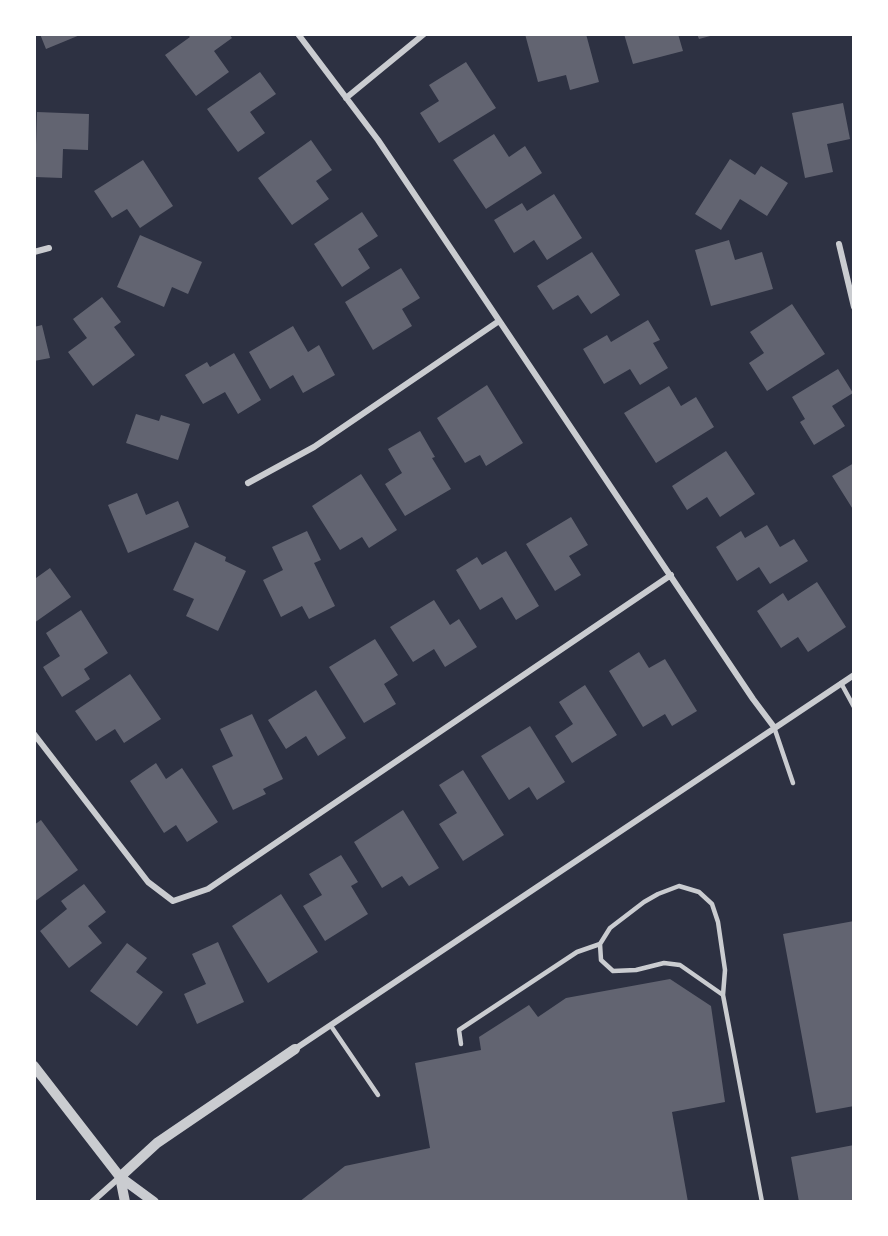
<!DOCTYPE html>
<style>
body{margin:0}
#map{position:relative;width:888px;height:1236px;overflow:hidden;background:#2d3142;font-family:Spectral,serif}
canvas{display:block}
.frame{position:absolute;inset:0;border:36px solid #fff;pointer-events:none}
</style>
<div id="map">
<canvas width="888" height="1236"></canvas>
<div class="frame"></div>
</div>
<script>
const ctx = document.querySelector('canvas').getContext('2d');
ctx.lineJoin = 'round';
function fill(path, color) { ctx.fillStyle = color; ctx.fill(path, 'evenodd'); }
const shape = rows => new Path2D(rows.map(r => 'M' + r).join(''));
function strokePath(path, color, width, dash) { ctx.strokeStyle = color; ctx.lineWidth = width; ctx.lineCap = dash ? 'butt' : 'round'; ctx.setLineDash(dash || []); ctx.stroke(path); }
const building = shape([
 [40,34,80,34,80,35,46,49],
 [187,34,229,34,232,38,214,51,229,72,196,96,165,55,190,37],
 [525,34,586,34,599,82,570,90,566,75,538,82],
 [624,34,678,34,683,51,633,64],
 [697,34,714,34,714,35,699,39],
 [466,62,496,108,439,143,420,113,439,101,429,85],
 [260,72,276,94,250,112,265,133,238,152,207,109],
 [843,103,850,139,827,144,833,172,805,178,792,113],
 [37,112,89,114,88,150,63,149,62,178,35,177],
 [494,134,509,157,525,146,542,173,486,209,453,160],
 [311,140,332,170,316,181,329,199,292,225,258,178],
 [730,159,755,175,761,166,788,183,767,216,740,199,721,230,695,214],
 [143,160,173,206,140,228,127,209,112,218,94,191],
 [554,194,582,238,547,260,534,240,514,253,494,220,522,203,527,211],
 [362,212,378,236,358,249,370,268,342,287,314,244],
 [140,235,202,262,188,294,172,287,164,307,117,287],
 [729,240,735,260,762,252,773,289,711,306,695,250],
 [592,252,620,295,591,314,578,295,553,310,537,286],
 [401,268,420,298,402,309,412,326,373,350,345,302],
 [102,297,121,322,114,327,135,355,93,386,68,352,87,338,73,319],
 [792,304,825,354,767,391,749,363,764,353,750,332],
 [648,320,660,340,653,343,668,368,640,385,630,369,604,384,583,349,607,335,611,342],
 [42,325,50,358,34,361,34,327],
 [293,326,308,352,319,345,335,375,303,393,293,375,270,389,249,352],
 [234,353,261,400,238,414,225,392,203,404,185,375,207,362,210,367],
 [838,369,853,393,832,406,845,426,814,445,800,422,805,419,792,397],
 [487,385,523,443,486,466,480,455,465,463,437,418],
 [669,386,681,406,696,397,714,427,656,463,624,413],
 [136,414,159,421,161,415,190,424,178,460,126,443],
 [420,431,435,457,432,458,451,489,405,516,385,484,402,473,388,449],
 [726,451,755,494,720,517,707,497,687,510,672,486],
 [854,463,854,511,832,476],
 [361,474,397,530,369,548,362,537,340,550,312,506],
 [137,493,146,515,178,501,189,527,128,553,108,505],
 [571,517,588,545,569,556,581,575,555,591,526,544],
 [767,525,780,547,794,539,808,561,770,584,759,567,737,581,716,547,741,531,745,538],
 [307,531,321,560,314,563,335,606,309,619,302,606,281,617,263,580,283,570,272,547],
 [195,542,226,557,225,561,246,571,218,631,186,616,194,599,173,590],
 [506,551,539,606,516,620,502,597,480,610,456,570,477,557,482,565],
 [50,568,71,597,34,623,34,575,36,578],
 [817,582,846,627,808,652,798,637,781,648,757,611,783,593,788,601],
 [434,600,450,625,459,619,477,647,445,667,434,649,413,662,390,627],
 [81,610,108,653,84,669,90,679,62,697,43,667,60,656,46,633],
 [375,639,398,675,384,684,396,704,364,723,329,667],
 [639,652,649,668,665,659,697,711,672,726,665,714,643,727,609,671],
 [130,674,161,719,124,743,115,729,96,741,75,711],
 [585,685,617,735,572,763,555,736,573,724,559,702],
 [316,690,346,738,318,756,306,736,286,749,268,720],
 [252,714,283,779,263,789,266,794,233,810,212,766,233,756,220,729],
 [530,726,565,782,537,800,529,787,509,800,481,756],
 [156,763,166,779,182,768,218,822,187,842,176,825,164,833,130,781],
 [463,770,504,835,463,861,439,824,457,813,439,785],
 [403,810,439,868,409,886,402,876,382,888,354,842],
 [41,820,78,870,34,902,34,825],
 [341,855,358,882,351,886,368,914,325,941,303,906,322,895,309,874],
 [84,884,106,912,88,926,102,943,69,968,40,931,67,909,61,901],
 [281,894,318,952,268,983,232,926],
 [854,921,854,1106,816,1113,783,934],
 [218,942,244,1002,197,1024,184,994,206,984,192,954],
 [127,943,147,958,136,972,163,992,137,1026,90,991],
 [670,979,711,1006,725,1102,672,1112,688,1202,299,1202,345,1166,430,1148,415,1063,481,1050,479,1037,529,1005,538,1017,566,998],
 [854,1145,854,1202,799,1202,791,1157]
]);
const service = shape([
 [841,683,854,707],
 [774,727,793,783],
 [723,995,680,965,664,963,636,970,613,971,601,960,600,944,610,928,644,902,658,894,679,886,699,892,712,904,718,922,725,970,723,995,762,1202],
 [331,1026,378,1095],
 [461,1044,459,1030,577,952,600,944]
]);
const minor = shape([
 [298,34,378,140,753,699,774,727],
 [346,98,424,34],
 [839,244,854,307],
 [34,252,49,248],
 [248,483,314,447,499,321],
 [34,734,148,882,173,901,208,889,671,575],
 [295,1049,854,675],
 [92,1202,120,1177]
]);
const tertiary = shape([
 [34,1066,120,1177,154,1202],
 [120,1177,157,1143,295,1049],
 [120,1177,125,1202]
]);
fill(building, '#626471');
strokePath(service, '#caccd0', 4.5);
strokePath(minor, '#caccd0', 6);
strokePath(tertiary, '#caccd0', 10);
</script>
